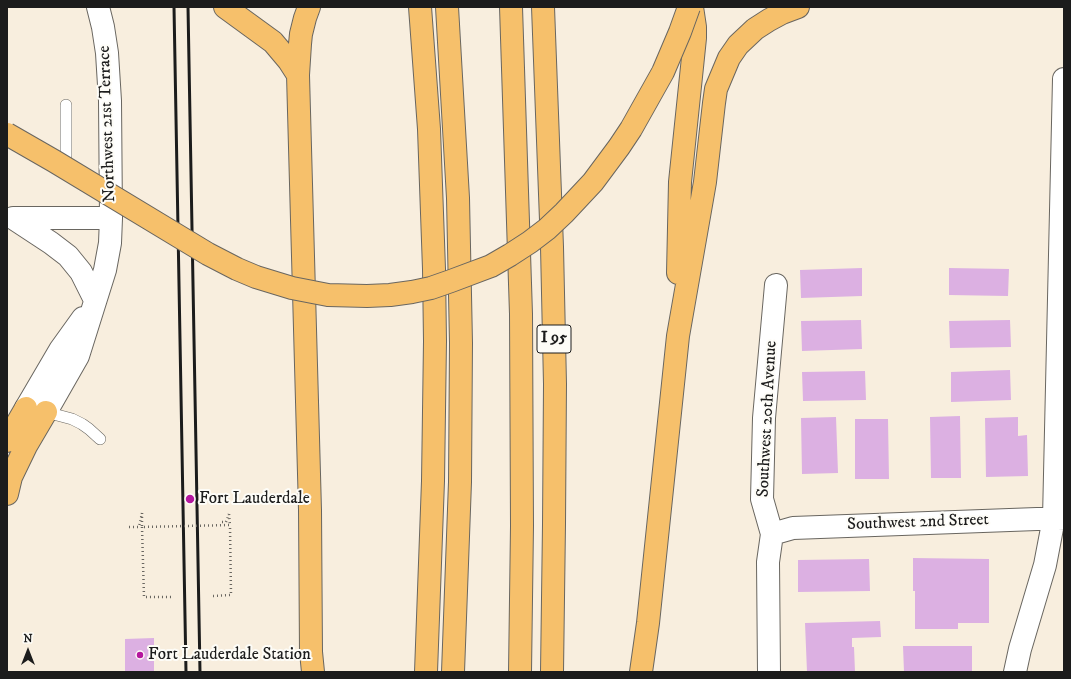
<!DOCTYPE html>
<style>
body{margin:0}
#map{position:relative;width:1071px;height:679px;overflow:hidden;background:#f8eede;font-family:"IM FELL DW Pica",serif}
canvas{display:block}
.frame{position:absolute;inset:0;border:8px solid #1c1c1c;pointer-events:none}
.north{position:absolute;left:8px;top:631px;width:40px;height:40px;-webkit-text-stroke:3px #fdfcf7;paint-order:stroke;rotate:0deg;font-size:11px;font-weight:700;line-height:16px;text-align:center;color:#1c1c1c}
.north::after{content:'';display:block;margin:auto;width:14px;height:18px;background:#1c1c1c;clip-path:polygon(50% 0,100% 100%,50% 72%,0 100%)}
</style>
<div id="map">
<canvas width="1071" height="679"></canvas>
<div class="frame"></div>
<div class="north">N</div>
</div>
<script>
const ctx = document.querySelector('canvas').getContext('2d');
ctx.lineJoin = 'round';
function fill(path, color) { ctx.fillStyle = color; ctx.fill(path, 'evenodd'); }
const shape = rows => new Path2D(rows.map(r => 'M' + r).join(''));
function strokePath(path, color, width, dash) { ctx.strokeStyle = color; ctx.lineWidth = width; ctx.lineCap = dash ? 'butt' : 'round'; ctx.setLineDash(dash || []); ctx.stroke(path); }
function label(font, color, halo, rows, align = 'center') {
  ctx.font = font + ' "IM FELL DW Pica",serif'; ctx.lineWidth = 4; ctx.setLineDash([]); ctx.textBaseline = 'middle'; ctx.strokeStyle = halo; ctx.fillStyle = color; for (const [text, x, y, turn = 0] of rows) {
    ctx.save(); ctx.translate(x, y); ctx.rotate((+turn || 0) * Math.PI / 180); ctx.textAlign = isNaN(turn) ? turn : align; if (halo) ctx.strokeText(text, 0, 0); ctx.fillText(text, 0, 0); ctx.restore();
  }
}
const building = shape([
 [862,268,862,296,801,298,800,270],
 [949,268,1009,269,1008,296,949,295],
 [861,320,862,349,802,351,801,321],
 [1010,320,1011,347,950,348,949,321],
 [1010,370,1011,400,951,402,951,372],
 [865,371,866,400,803,401,802,372],
 [960,416,961,478,931,478,930,417],
 [836,417,838,473,802,474,801,418],
 [1018,417,1018,436,1027,435,1028,476,986,477,985,418],
 [855,419,888,419,889,479,855,479],
 [913,558,989,559,989,623,958,623,958,629,915,629,915,591,913,591],
 [869,559,870,591,798,592,798,560],
 [880,621,881,637,852,638,852,647,854,647,855,672,807,672,805,623],
 [154,638,154,672,125,672,125,639],
 [903,646,972,646,972,672,904,672]
]);
const path = shape([
 [222,522,226,522,229,514],
 [129,527,139,527,142,513],
 [142,527,144,597,173,597],
 [213,596,231,595,230,525]
]);
const service = shape([
 [66,105,66,156],
 [42,411,72,419,82,424,89,429,100,439]
]);
const minor = shape([
 [13,218,51,243,68,256,81,272,95,300],
 [13,218,111,218],
 [26,408,60,350,83,318],
 [46,412,78,356,105,270,110,243,111,218,110,101,107,53,103,27,98,7],
 [772,534,793,528,1064,518],
 [769,672,768,562,772,534,762,499,764,418,776,285],
 [1015,672,1020,649,1045,565,1054,518,1064,79]
]);
const motorway = shape([
 [225,7,273,42,289,61,298,75],
 [309,7,305,18,301,34,300,44,298,75,310,510,311,652,313,672],
 [420,7,429,129,434,269,435,341,433,481,426,672],
 [447,7,458,198,461,343,460,482,453,672],
 [511,7,521,314,522,526,520,672],
 [543,7,552,247,555,384,554,524,552,672],
 [678,273,680,182,692,67,695,38,695,27,692,7],
 [7,441,26,408],
 [7,494,11,477,26,446,46,412],
 [641,672,648,623,678,336,705,182,714,103,716,89,729,58,738,45,755,29,769,20,782,13,798,7]
]);
const rail = shape([
 [174,7,186,672],
 [188,7,200,672]
]);
const pathBridge = shape([
 [142,513,142,527,230,525,229,514]
]);
const motorwayBridge = shape([
 [7,134,54,161,208,254,237,269,256,277,292,288,328,295,367,296,390,295,412,292,431,288,451,281,491,266,510,255,530,242,547,229,564,213,593,182,619,147,631,129,663,72,680,32,689,7]
]);
const markers = [
 [190,499,5,"#b5179e"],
 [140,655,4,"#b5179e"]
];
const shields = [
 [554,339,34]
];
const shieldNames = [
 ["I 95",554,339]
];
const streetNames = [
 ["Northwest 21st Terrace",108,124,-92],
 ["Southwest 20th Avenue",768,419,-87],
 ["Southwest 2nd Street",918,523,-2]
];
const poiNames = [
 ["Fort Lauderdale",199,499],
 ["Fort Lauderdale Station",148,655]
];
fill(building, '#dcb0e2');
strokePath(service, '#696660', 12);
strokePath(minor, '#696660', 24);
strokePath(motorway, '#696660', 24);
strokePath(path, '#696660', 2.5, [1, 3]);
strokePath(service, '#fff', 11);
strokePath(minor, '#fff', 22);
strokePath(motorway, '#f6c06b', 22);
strokePath(rail, '#1c1c1c', 3);
strokePath(motorwayBridge, '#696660', 24, []);
strokePath(pathBridge, '#696660', 2.5, [1, 3]);
strokePath(motorwayBridge, '#f6c06b', 22);
for (const [x, y, r, color] of markers) { const dot = new Path2D(); dot.arc(x, y, r, 0, 2 * Math.PI); ctx.fillStyle = color; ctx.fill(dot); strokePath(dot, '#fdfcf7', 1.5); }
for (const [x, y, w] of shields) { const box = new Path2D(); box.roundRect(x - w / 2, y - 14, w, 28, 3); ctx.fillStyle = '#fdfcf7'; ctx.fill(box); strokePath(box, '#1c1c1c', 1); }
label('bold 16px', '#1c1c1c', null, shieldNames);
label('17px', '#1c1c1c', '#fdfcf7', streetNames);
label('17px', '#1c1c1c', '#fdfcf7', poiNames, 'left');
</script>
